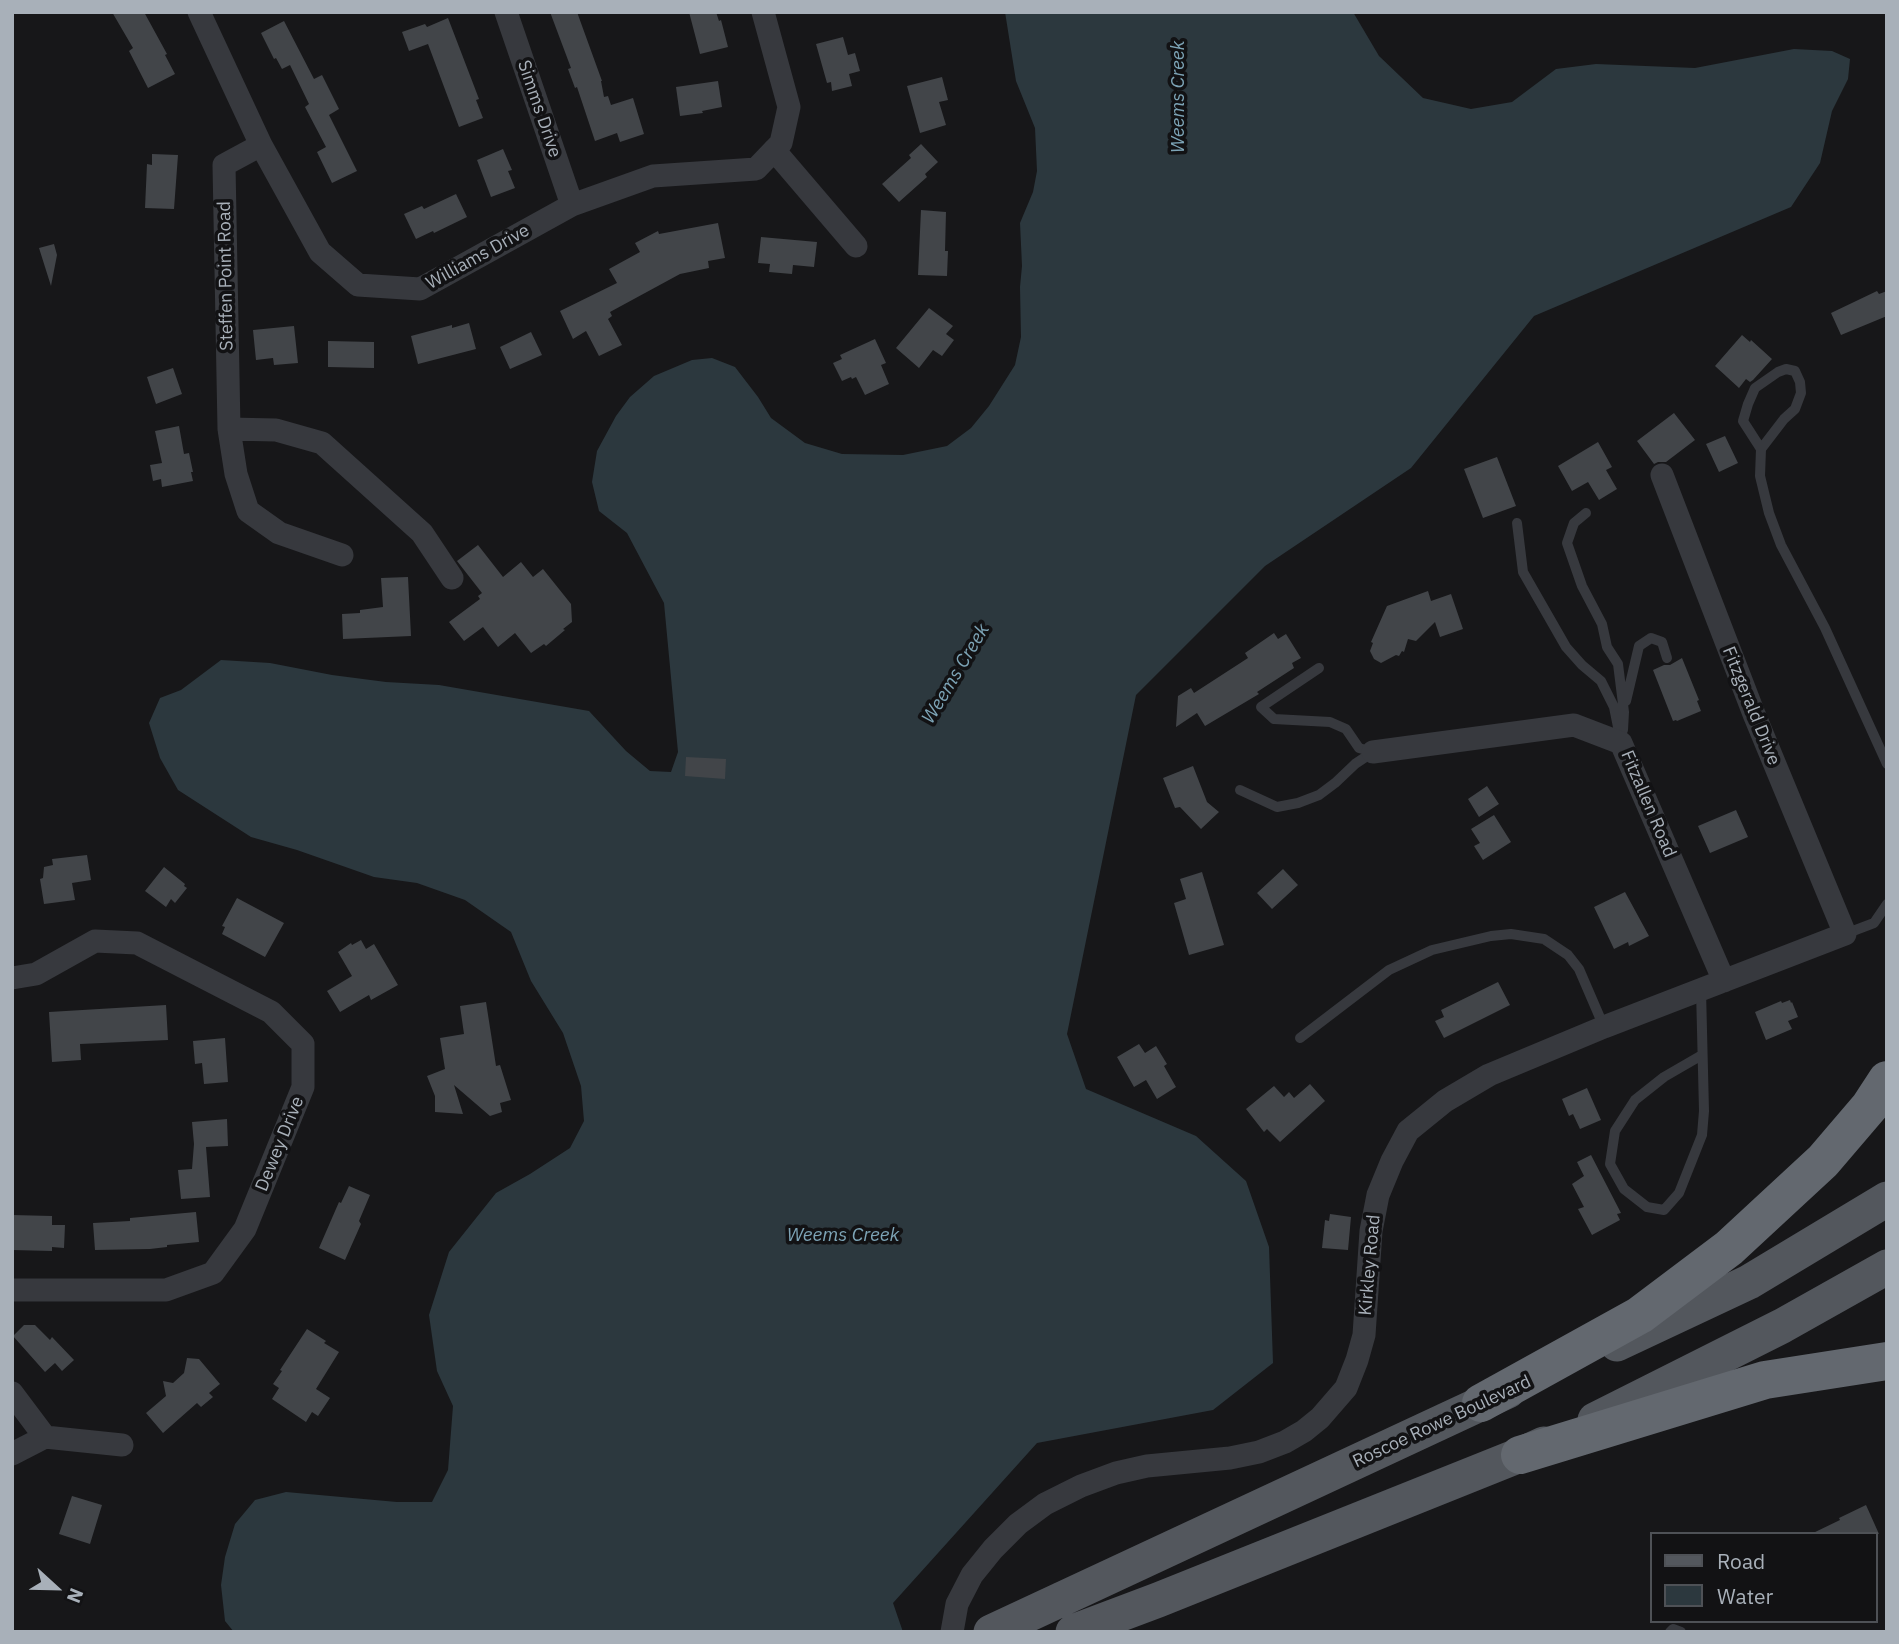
<!DOCTYPE html>
<style>
body{margin:0}
#map{position:relative;width:1899px;height:1644px;overflow:hidden;background:#171719;font-family:"IBM Plex Sans",sans-serif}
canvas{display:block}
.frame{position:absolute;inset:0;border:14px solid #a8b0b9;pointer-events:none}
.legend{position:absolute;left:1650px;top:1532px;width:228px;height:91px;box-sizing:border-box;background:#121214;border:2px solid #4e5156;margin:0;padding:9px 12px;list-style:none;font-size:21px;color:#a8b0b9}
.legend li{display:flex;align-items:center;gap:14px;height:35px}
.legend b{width:35px;border:2px solid #4e5156}
.north{position:absolute;left:21px;top:1553px;width:70px;height:70px;-webkit-text-stroke:5px #121214;paint-order:stroke;rotate:112deg;font-size:19px;font-weight:700;line-height:28px;text-align:center;color:#a8b0b9}
.north::after{content:'';display:block;margin:auto;width:24px;height:32px;background:#a8b0b9;clip-path:polygon(50% 0,100% 100%,50% 72%,0 100%)}
</style>
<div id="map">
<canvas width="1899" height="1644"></canvas>
<div class="frame"></div>
<ul class="legend">
<li><b style="height:9px;background:#53575d"></b>Road</li>
<li><b style="height:19px;background:#2c383e"></b>Water</li>
</ul>
<div class="north">N</div>
</div>
<script>
const ctx = document.querySelector('canvas').getContext('2d');
ctx.lineJoin = 'round';
function fill(path, color) { ctx.fillStyle = color; ctx.fill(path, 'evenodd'); }
const shape = rows => new Path2D(rows.map(r => 'M' + r).join(''));
function strokePath(path, color, width, dash) { ctx.strokeStyle = color; ctx.lineWidth = width; ctx.lineCap = dash ? 'butt' : 'round'; ctx.setLineDash(dash || []); ctx.stroke(path); }
function label(font, color, halo, rows, align = 'center') {
  ctx.font = font + ' "IBM Plex Sans",sans-serif'; ctx.lineWidth = 7; ctx.setLineDash([]); ctx.textBaseline = 'middle'; ctx.strokeStyle = halo; ctx.fillStyle = color; for (const [text, x, y, turn = 0] of rows) {
    ctx.save(); ctx.translate(x, y); ctx.rotate((+turn || 0) * Math.PI / 180); ctx.textAlign = isNaN(turn) ? turn : align; if (halo) ctx.strokeText(text, 0, 0); ctx.fillText(text, 0, 0); ctx.restore();
  }
}
const water = shape([
 [1005,12,1353,12,1379,56,1423,98,1471,109,1512,102,1556,69,1596,64,1695,68,1794,49,1832,51,1850,59,1848,79,1832,111,1820,163,1791,207,1534,316,1411,468,1265,566,1136,695,1067,1034,1086,1089,1196,1136,1246,1181,1269,1247,1273,1363,1213,1410,1037,1443,893,1603,903,1632,234,1632,225,1621,221,1585,225,1557,235,1524,255,1500,286,1492,397,1502,432,1502,448,1470,453,1406,437,1371,429,1315,449,1252,496,1193,530,1174,570,1148,584,1121,581,1086,563,1033,531,981,511,932,465,900,417,883,374,877,297,850,251,837,178,790,160,758,149,723,160,698,181,690,221,660,270,663,332,675,386,682,439,685,589,711,626,751,650,771,671,772,678,752,664,603,627,533,599,511,592,482,597,451,616,416,630,397,654,376,692,360,712,358,735,367,758,397,771,418,805,443,842,454,903,455,947,446,971,428,989,406,1015,365,1021,337,1020,287,1022,266,1020,223,1033,192,1037,171,1035,128,1016,81]
]);
const building = shape([
 [112,12,144,12,167,54,165,55,175,74,148,88,129,51,133,48],
 [550,12,577,12,602,81,601,81,604,97,608,96,611,105,633,98,644,134,620,142,617,133,595,141,577,87,575,88,568,69,571,68],
 [689,12,716,12,719,21,721,20,728,47,700,54],
 [448,18,479,99,476,100,483,118,459,127,428,44,409,51,402,32,425,24,427,27],
 [284,21,314,79,322,75,339,109,329,115,357,171,332,183,317,152,326,147,305,107,309,104,290,65,282,69,276,58,274,59,261,33],
 [843,37,848,55,855,53,860,71,849,74,852,86,832,91,831,82,827,83,816,44],
 [942,77,948,100,939,102,946,125,920,133,907,86],
 [718,81,722,107,702,111,703,113,680,116,676,87],
 [921,144,938,162,925,174,927,177,899,202,882,184,911,158,909,155],
 [503,149,512,170,508,171,515,188,491,197,477,160],
 [152,154,178,155,174,209,145,208,147,164,152,165],
 [456,194,467,217,434,233,433,231,416,239,404,214,422,206,424,209],
 [921,210,946,212,945,251,948,251,947,276,918,275],
 [718,223,725,258,708,261,709,268,680,274,610,312,612,316,608,319,622,345,599,356,586,331,573,339,560,311,617,283,609,269,640,252,635,243,658,231,659,234],
 [761,237,817,242,814,267,793,265,792,274,769,272,770,264,758,263],
 [54,244,57,255,51,286,39,248],
 [1877,291,1879,294,1887,291,1887,316,1841,335,1831,313],
 [929,308,953,326,946,334,954,340,942,356,933,350,919,368,896,348],
 [469,323,476,349,418,364,411,336,452,325,452,328],
 [294,326,298,363,274,365,273,358,256,360,253,330],
 [531,332,542,355,510,369,500,347],
 [1742,335,1750,342,1751,340,1772,359,1753,380,1750,382,1746,379,1739,388,1715,366],
 [875,339,886,363,881,365,889,384,865,395,856,377,852,379,851,377,842,381,833,363,842,359,840,355],
 [328,341,374,342,374,368,328,367],
 [173,368,182,394,156,404,147,377],
 [1674,413,1695,440,1666,462,1658,462,1654,464,1637,441],
 [179,426,184,454,189,453,193,472,191,472,193,481,162,487,161,479,153,481,150,465,162,463,155,431],
 [1725,436,1738,463,1719,472,1706,444],
 [1598,442,1612,467,1606,470,1617,489,1599,500,1588,482,1572,491,1558,466],
 [1497,457,1516,506,1483,518,1464,469],
 [478,545,503,577,521,562,533,577,543,569,571,604,572,622,563,629,565,630,546,646,544,644,531,653,515,633,498,647,483,627,464,641,449,622,480,599,478,596,482,593,457,561],
 [408,577,411,636,343,639,342,614,360,613,360,610,383,607,381,578],
 [1428,591,1431,601,1451,594,1463,629,1440,637,1435,622,1416,641,1408,639,1404,652,1402,651,1399,656,1396,655,1381,663,1374,659,1370,651,1373,643,1371,642,1387,606],
 [1274,633,1278,639,1286,634,1301,658,1292,663,1294,668,1257,692,1259,694,1205,726,1197,713,1176,727,1178,696,1191,688,1194,693,1248,658,1245,653],
 [1682,658,1699,700,1697,701,1701,711,1677,721,1676,720,1673,721,1653,670,1664,665,1670,665],
 [686,757,726,759,725,779,685,776],
 [1193,766,1207,802,1219,812,1201,829,1180,807,1175,808,1163,778],
 [1487,786,1499,804,1479,817,1468,799],
 [1736,810,1748,837,1710,853,1698,826],
 [1494,815,1511,842,1483,860,1474,846,1480,843,1471,829],
 [87,855,91,880,72,883,75,900,44,904,40,879,43,878,44,867,53,865,52,859],
 [164,867,185,884,184,886,187,888,175,903,171,899,166,907,145,891],
 [1283,869,1298,885,1272,909,1257,893],
 [1202,872,1224,945,1189,955,1174,903,1186,899,1180,879],
 [1625,892,1649,936,1629,946,1628,942,1614,949,1594,907],
 [237,898,284,923,265,957,222,934,225,927,222,926],
 [361,940,366,949,374,944,398,985,371,1000,369,995,340,1012,327,991,352,976,338,952,351,943,352,945],
 [1498,982,1510,1005,1444,1038,1435,1021,1444,1017,1441,1010],
 [1790,1000,1791,1003,1792,1002,1798,1017,1788,1021,1792,1029,1766,1040,1755,1012,1781,1001,1782,1003],
 [486,1002,496,1066,500,1065,511,1100,500,1103,502,1112,490,1116,454,1085,463,1114,435,1112,435,1096,427,1076,445,1069,440,1038,464,1034,460,1006],
 [166,1005,168,1040,80,1044,81,1060,52,1062,49,1012],
 [225,1038,228,1082,204,1084,202,1063,195,1064,193,1041],
 [1139,1044,1145,1053,1156,1046,1167,1064,1164,1066,1176,1087,1157,1099,1146,1080,1134,1087,1117,1057],
 [1310,1084,1325,1101,1280,1142,1267,1129,1264,1132,1246,1109,1274,1086,1284,1097,1289,1092,1294,1098],
 [1587,1088,1601,1120,1580,1129,1573,1114,1569,1116,1562,1099],
 [227,1119,228,1146,206,1147,210,1197,181,1199,178,1170,192,1169,194,1144,192,1122],
 [1591,1155,1621,1213,1617,1214,1620,1220,1592,1235,1578,1209,1584,1207,1572,1184,1584,1176,1577,1162],
 [349,1186,370,1195,359,1221,361,1224,345,1260,319,1248,339,1202,341,1203],
 [196,1212,199,1242,167,1245,167,1247,150,1249,95,1250,93,1223,130,1221,130,1218],
 [1330,1214,1351,1217,1348,1250,1322,1248,1325,1220,1329,1221],
 [12,1215,52,1216,52,1225,65,1225,64,1248,52,1247,52,1251,12,1250],
 [24,1325,35,1325,50,1340,52,1337,74,1360,62,1371,55,1363,45,1372,13,1336],
 [307,1329,326,1341,324,1343,339,1352,316,1389,330,1398,318,1416,312,1412,306,1422,272,1399,279,1388,273,1384,282,1371,280,1370],
 [187,1358,199,1359,220,1384,209,1393,213,1397,201,1407,197,1403,163,1433,146,1413,166,1396,163,1381,173,1383,184,1373],
 [72,1496,102,1505,90,1544,59,1534],
 [1866,1505,1879,1534,1811,1534,1840,1520,1839,1518]
]);
const service = shape([
 [1761,449,1784,419,1795,409,1801,393,1800,382,1795,371,1786,369,1778,372,1755,388,1748,404,1743,421,1761,449,1760,476,1769,513,1781,545,1825,628,1887,764],
 [1586,513,1574,523,1567,543,1582,586,1602,624,1607,647,1618,664,1624,712,1623,730],
 [1517,523,1523,572,1566,647,1582,665,1601,681,1614,707,1621,742],
 [1319,668,1261,707,1274,719,1330,722,1346,729,1359,748,1373,752],
 [1626,701,1639,646,1651,638,1662,642,1667,658],
 [1240,790,1277,807,1298,803,1319,795,1335,783,1355,764,1373,752],
 [1845,934,1874,923,1887,904],
 [1701,990,1704,1111,1702,1135,1679,1193,1664,1210,1647,1207,1624,1189,1610,1164,1615,1131,1635,1100,1664,1077,1702,1055],
 [1300,1038,1389,970,1432,950,1491,936,1511,934,1544,939,1568,955,1579,969,1604,1027],
 [1670,1632,1673,1629,1681,1632]
]);
const minor = shape([
 [199,12,261,145,320,252,358,285,420,289,572,205,653,176,756,169,781,143,789,107,763,12],
 [506,12,572,205],
 [261,145,224,165,229,429,236,474,248,511,279,533,342,555],
 [774,150,856,246],
 [229,429,276,430,322,443,422,533,452,578],
 [1373,752,1574,725,1621,743,1724,981],
 [12,978,36,974,95,941,137,943,271,1012,303,1044,303,1087,245,1229,213,1273,166,1290,12,1290],
 [12,1393,45,1437,122,1445],
 [12,1454,45,1437],
 [952,1632,957,1604,972,1575,993,1549,1018,1524,1045,1504,1081,1486,1116,1473,1147,1466,1230,1458,1259,1452,1285,1442,1304,1431,1320,1418,1346,1388,1357,1360,1364,1335,1371,1231,1378,1195,1392,1161,1408,1131,1445,1101,1489,1075,1604,1027,1845,934,1754,714,1662,475]
]);
const primary = shape([
 [1617,1344,1749,1282,1887,1199],
 [1595,1420,1782,1326,1887,1267],
 [991,1632,1508,1391],
 [1073,1632,1158,1600,1520,1455,1544,1444]
]);
const motorway = shape([
 [1481,1403,1640,1315,1729,1248,1823,1161,1870,1106,1887,1080],
 [1520,1455,1765,1380,1887,1361]
]);
const streetNames = [
 ["Simms Drive",539,109,71],
 ["Williams Drive",478,257,-29],
 ["Steffen Point Road",226,276,-91],
 ["Fitzgerald Drive",1751,706,68],
 ["Fitzallen Road",1648,804,67],
 ["Dewey Drive",280,1144,-68],
 ["Kirkley Road",1370,1265,-85],
 ["Roscoe Rowe Boulevard",1442,1422,-25]
];
const waterNames = [
 ["Weems Creek",1179,97,-90],
 ["Weems Creek",956,674,-59],
 ["Weems Creek",843,1236]
];
fill(water, '#2c383e');
fill(building, '#424549');
strokePath(service, '#37393e', 10);
strokePath(minor, '#37393e', 23);
strokePath(primary, '#53575d', 35);
strokePath(motorway, '#63686f', 38);
label('18px', '#a8b0b9', '#121214', streetNames);
label('italic 19px', '#7da4b6', '#121214', waterNames);
</script>
